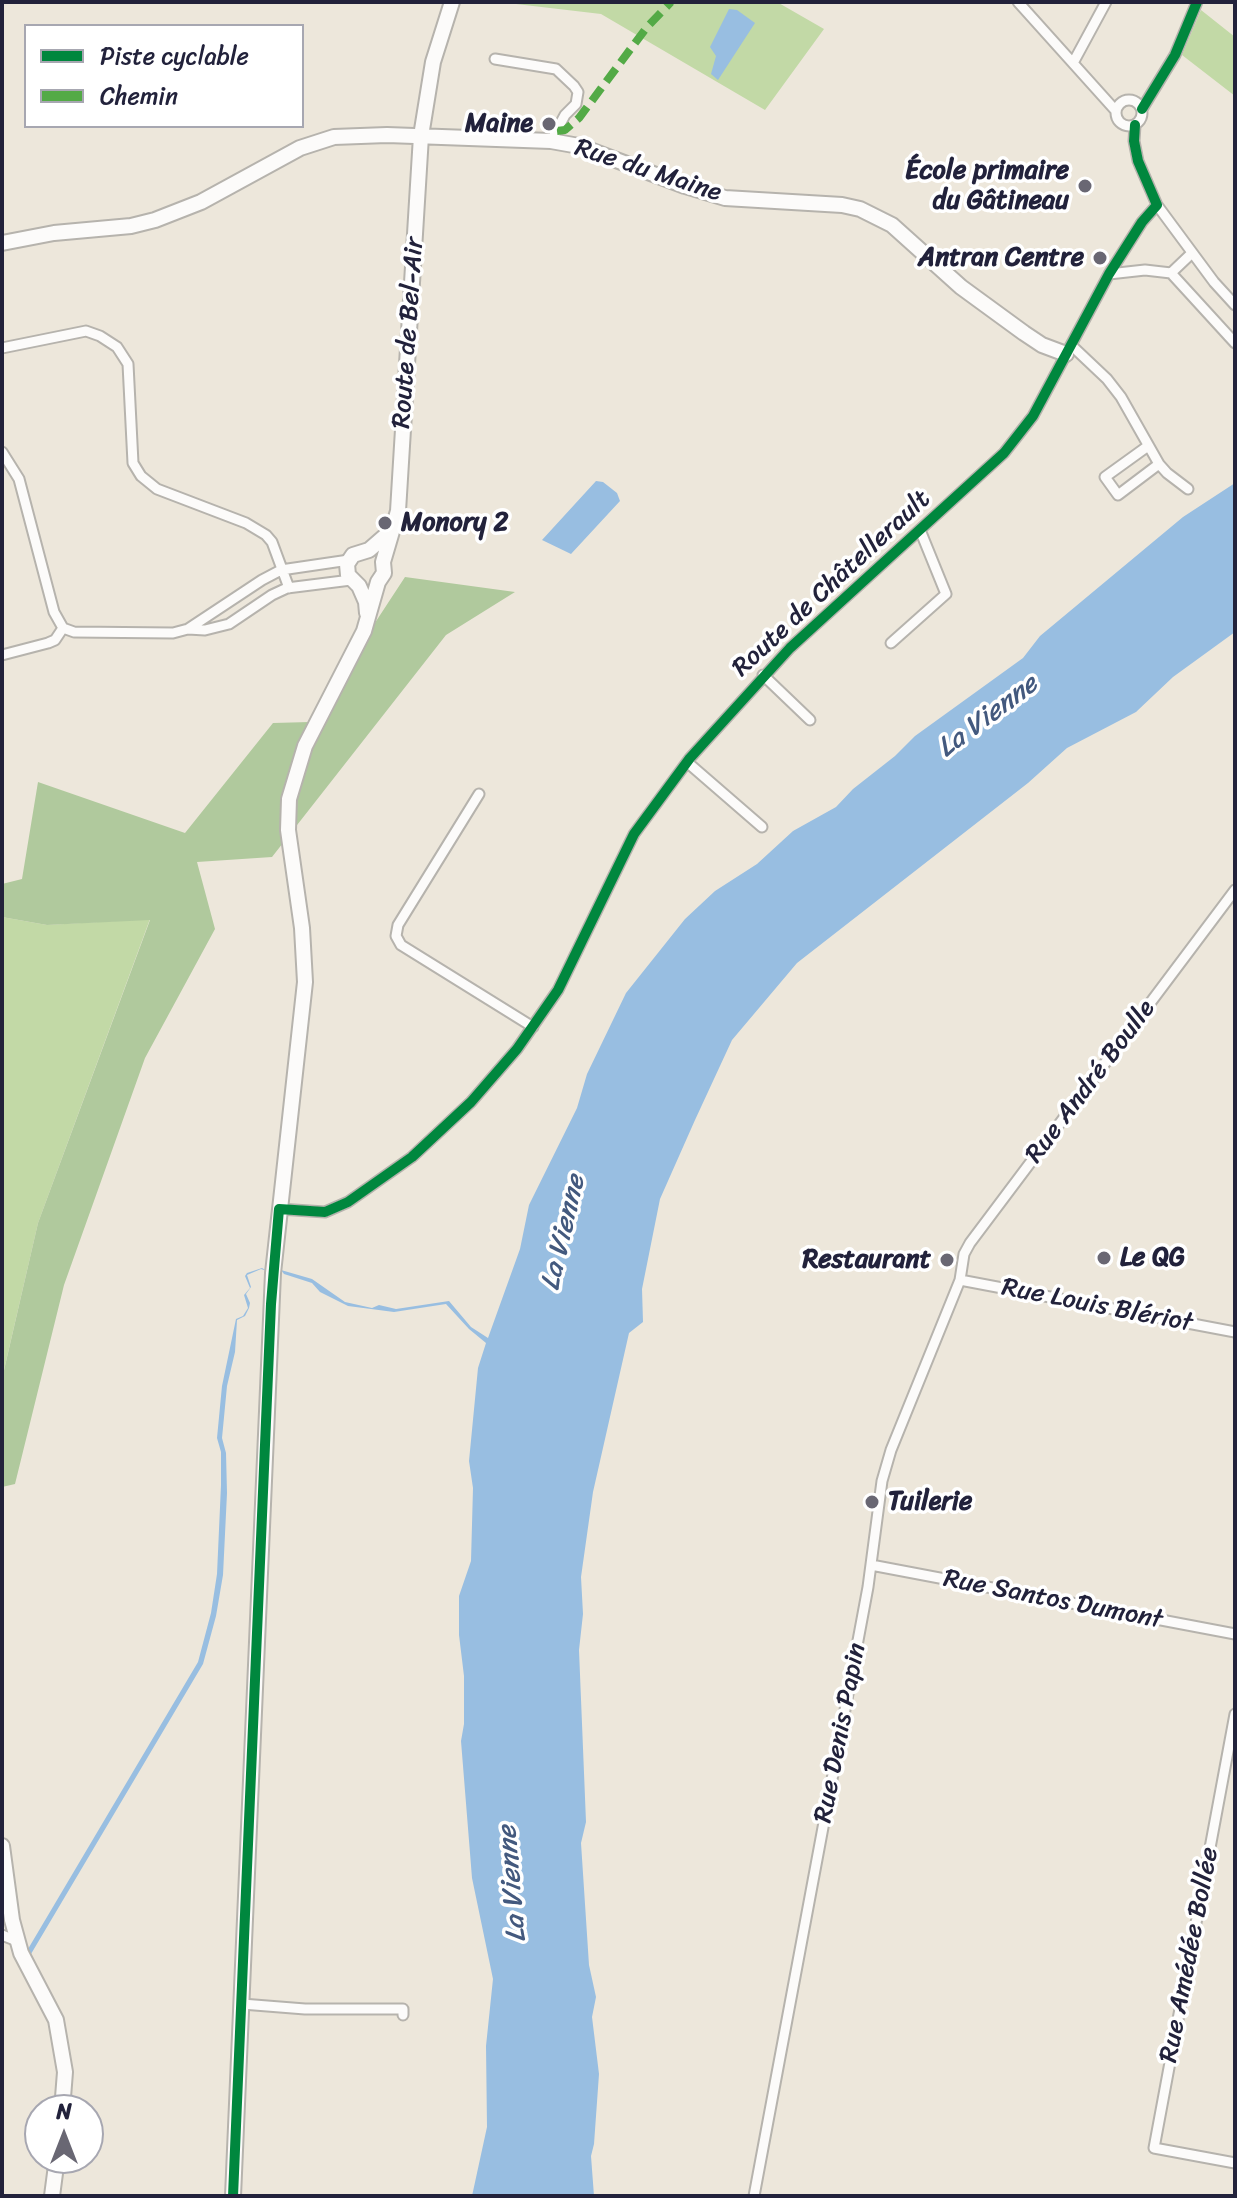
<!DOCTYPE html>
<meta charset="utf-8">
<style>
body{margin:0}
#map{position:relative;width:1237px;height:2198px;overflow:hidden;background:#ede7db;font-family:Sriracha,sans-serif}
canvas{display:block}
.frame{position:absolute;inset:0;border:4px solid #22223b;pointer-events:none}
.legend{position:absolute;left:24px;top:24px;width:280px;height:104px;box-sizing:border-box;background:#fff;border:2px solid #a7a7b1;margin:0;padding:10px 14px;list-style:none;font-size:24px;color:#22223b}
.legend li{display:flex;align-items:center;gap:16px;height:40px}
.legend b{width:40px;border:2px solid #a7a7b1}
.north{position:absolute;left:24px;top:2094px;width:80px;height:80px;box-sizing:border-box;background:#fff;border:2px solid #a7a7b1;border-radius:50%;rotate:0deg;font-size:22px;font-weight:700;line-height:32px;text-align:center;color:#22223b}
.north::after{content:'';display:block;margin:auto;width:28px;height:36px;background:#696773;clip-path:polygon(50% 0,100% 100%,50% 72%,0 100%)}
</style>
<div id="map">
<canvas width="1237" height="2198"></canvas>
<div class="frame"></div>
<ul class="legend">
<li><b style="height:10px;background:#00873e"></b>Piste cyclable</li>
<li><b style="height:10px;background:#53aa46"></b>Chemin</li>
</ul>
<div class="north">N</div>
</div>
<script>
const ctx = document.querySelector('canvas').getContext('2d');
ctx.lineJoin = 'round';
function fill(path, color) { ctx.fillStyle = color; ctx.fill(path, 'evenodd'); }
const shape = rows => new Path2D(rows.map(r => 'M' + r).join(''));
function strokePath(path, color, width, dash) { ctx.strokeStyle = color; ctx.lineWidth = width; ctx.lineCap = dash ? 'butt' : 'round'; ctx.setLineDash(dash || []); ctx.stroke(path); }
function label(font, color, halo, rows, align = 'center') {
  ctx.font = font + ' Sriracha,sans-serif'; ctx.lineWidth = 7; ctx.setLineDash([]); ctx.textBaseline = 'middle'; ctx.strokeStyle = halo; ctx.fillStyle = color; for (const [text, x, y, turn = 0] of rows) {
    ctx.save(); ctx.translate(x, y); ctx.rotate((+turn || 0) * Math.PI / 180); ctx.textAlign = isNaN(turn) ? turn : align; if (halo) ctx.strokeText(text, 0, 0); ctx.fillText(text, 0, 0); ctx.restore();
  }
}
const green = shape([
 [499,2,777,2,824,29,765,110,601,14],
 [1201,10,1235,37,1235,96,1182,55],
 [2,917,47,925,150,919,38,1223,4,1370,2,1364]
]);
const forest = shape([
 [405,577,515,592,446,635,272,857,197,862,215,929,145,1058,64,1285,15,1484,2,1487,2,1379,38,1223,150,920,47,925,2,917,2,884,22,879,38,782,185,833,273,723,310,722]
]);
const water = shape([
 [729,9,737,10,755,23,718,80,711,74,716,56,710,47],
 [596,481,603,482,617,493,620,501,571,554,542,540],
 [1235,483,1235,632,1173,677,1136,712,1067,748,1028,783,797,963,732,1040,695,1120,660,1199,642,1289,643,1322,629,1333,593,1492,581,1577,583,1614,579,1650,586,1822,581,1843,589,1965,596,1997,592,2017,599,2074,594,2144,591,2156,594,2196,472,2196,487,2127,486,2046,493,1979,472,1878,461,1741,464,1724,464,1676,459,1635,459,1596,471,1561,473,1488,469,1461,478,1368,486,1343,469,1329,446,1304,394,1312,348,1306,320,1292,312,1283,284,1274,281,1270,312,1279,345,1302,372,1308,379,1305,396,1309,449,1301,471,1327,488,1338,520,1249,529,1205,577,1108,587,1074,626,993,685,919,715,891,757,864,793,831,836,807,853,789,895,756,915,736,1023,658,1040,636,1183,517],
 [262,1268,267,1271,261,1269,247,1275,251,1287,246,1294,250,1303,249,1308,245,1316,237,1320,235,1352,227,1386,222,1438,226,1453,227,1493,223,1575,216,1616,203,1664,31,1954,28,1949,198,1662,211,1613,217,1574,221,1485,221,1452,217,1438,222,1386,236,1319,243,1316,248,1308,244,1295,250,1288,245,1276,247,1273]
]);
const street = shape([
 [1018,2,1116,111],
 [495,59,556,69,574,86,578,92,576,104,565,115,551,141],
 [1073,63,1106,2],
 '1116 113a13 13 0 1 1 26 0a13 13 0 1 1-26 0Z',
 [1142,109,1175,55,1197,2],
 [1157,205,1214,282,1235,305],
 [1171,273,1192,253],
 [1109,274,1145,270,1171,273,1235,343],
 [1071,345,1107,379,1121,397,1159,464,1118,495,1105,477,1148,446],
 [2,348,86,331,100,336,117,347,128,364,133,463,141,476,157,489,246,523,266,535,272,542,289,588],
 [2,452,19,479,54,612,63,628,74,632,173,633,188,629,262,580,281,570,349,560],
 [1159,464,1167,473,1188,489],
 [188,629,205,630,229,624,272,595,287,588,351,580],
 [891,643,946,594,920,530],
 [2,655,48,643,55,640,63,628],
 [763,675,810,720],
 [687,762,762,827],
 [479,794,398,925,396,936,401,945,533,1027],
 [279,1209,325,1212,348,1202,412,1157,471,1102,517,1049,558,990,634,834,690,758,790,648,1004,453,1033,416,1109,274,1142,222,1157,205,1138,161,1134,141,1135,125],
 [960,1280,1235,1332],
 [871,1565,1235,1634],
 [1235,1714,1154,2148,1235,2163],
 [2,1935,17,1941],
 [242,2004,305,2009,403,2009,403,2015],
 [754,2196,868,1587,882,1481,891,1450,960,1280,964,1254,970,1243,1235,890]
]);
const secondary = shape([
 [2,243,54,233,131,226,155,220,201,202,300,148,334,137,387,135,551,141,579,146,685,186,725,198,842,205,860,209,892,225,961,287,1024,333,1042,345,1066,354],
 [367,613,366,602,359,586,348,575,347,564,353,555,369,550,392,530],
 [2,1846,12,1920,21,1953,56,2020,65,2072,62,2110],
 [52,2196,57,2158],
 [233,2196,273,1273,305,982,302,928,288,830,289,799,305,746,364,631,378,582,384,573,383,562,398,511,421,136,433,62,452,2]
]);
const quiet = shape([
 [557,131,565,130,579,118,647,27,671,2]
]);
const cycleway = shape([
 [1142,109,1175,55,1197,2],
 [233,2196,271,1304,279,1209,325,1212,348,1202,412,1157,471,1102,517,1049,558,990,634,834,690,758,790,648,1004,453,1033,416,1109,274,1142,222,1157,205,1138,161,1134,141,1135,125]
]);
const markers = [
 [549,124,8,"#696773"],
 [1085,186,8,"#696773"],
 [1100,258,8,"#696773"],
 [385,523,8,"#696773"],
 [1104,1258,8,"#696773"],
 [947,1260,8,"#696773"],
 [872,1502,8,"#696773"]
];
const poiNames = [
 ["Maine",533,124],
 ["École primaire",1069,171],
 ["du Gâtineau",1069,201],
 ["Antran Centre",1084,258],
 ["Monory 2",401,523,"left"],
 ["Le QG",1120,1258,"left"],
 ["Restaurant",931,1260],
 ["Tuilerie",888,1502,"left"]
];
const streetNames = [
 ["Rue du Maine",648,171,18],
 ["Route de Bel-Air",409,333,-86],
 ["Route de Châtellerault",832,584,-43],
 ["Rue André Boulle",1091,1082,-53],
 ["Rue Louis Blériot",1097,1306,11],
 ["Rue Santos Dumont",1053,1600,11],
 ["Rue Denis Papin",841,1733,-79],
 ["Rue Amédée Bollée",1190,1955,-79]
];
const waterNames = [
 ["La Vienne",988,717,-37],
 ["La Vienne",564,1233,-77],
 ["La Vienne",513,1884,-95]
];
fill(green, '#c2d9a6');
fill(forest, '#b0c99d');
fill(water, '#98bee1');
strokePath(street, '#b6b3ad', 13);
strokePath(secondary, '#b6b3ad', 18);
strokePath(street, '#fcfbfa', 9);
strokePath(secondary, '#fcfbfa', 14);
strokePath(quiet, '#53aa46', 8, [16, 8]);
strokePath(cycleway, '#00873e', 10);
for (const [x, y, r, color] of markers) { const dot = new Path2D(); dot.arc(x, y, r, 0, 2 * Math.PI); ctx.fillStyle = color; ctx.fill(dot); strokePath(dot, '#fff', 3); }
label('bold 26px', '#22223b', '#fff', poiNames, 'right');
label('26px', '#22223b', '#fff', streetNames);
label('italic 28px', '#43597e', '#fff', waterNames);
</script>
